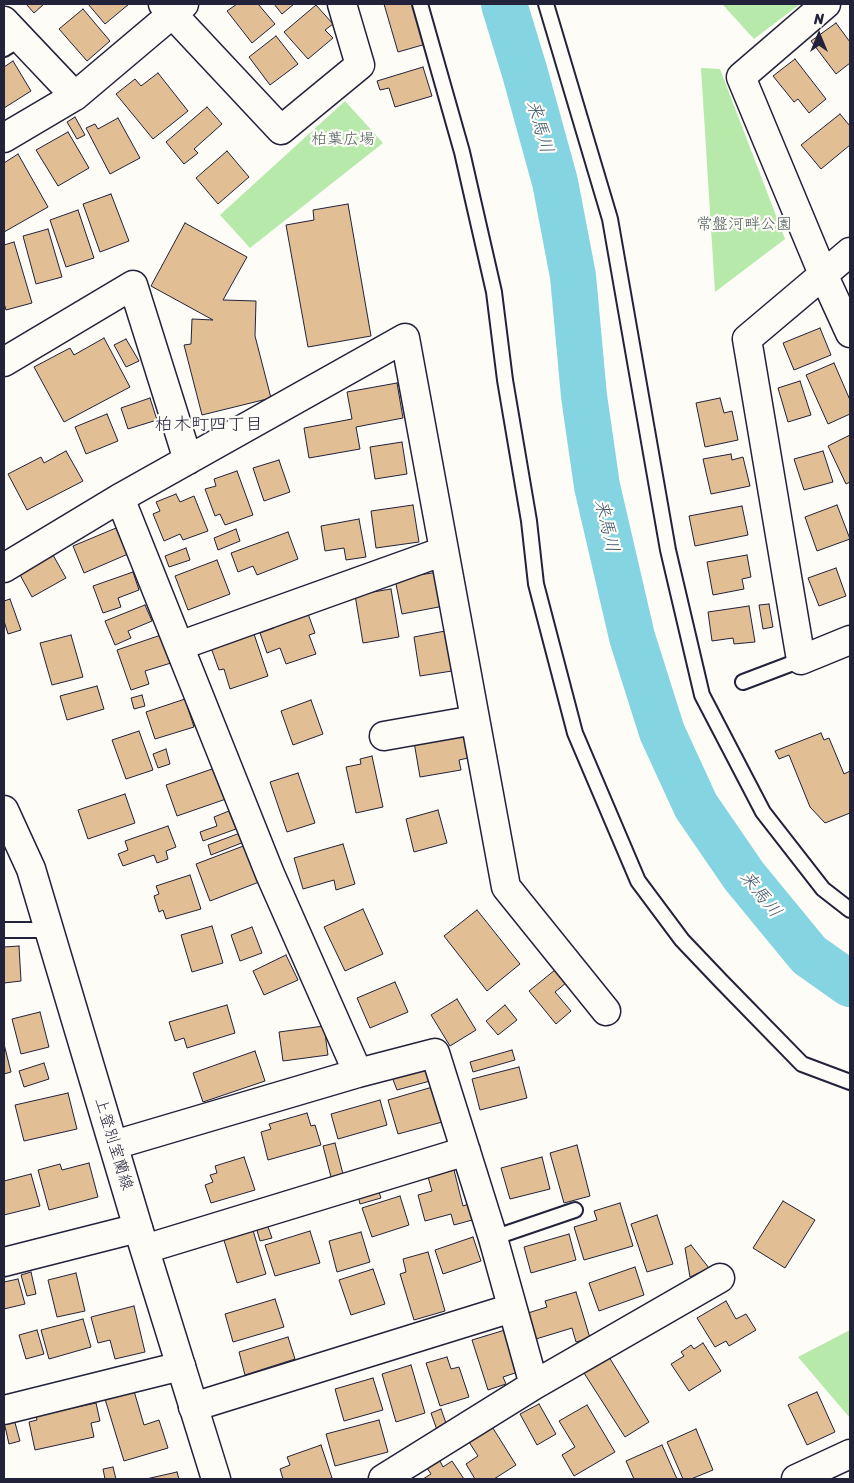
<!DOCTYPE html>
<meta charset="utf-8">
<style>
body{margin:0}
#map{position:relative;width:854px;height:1483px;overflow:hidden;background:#fdfcf7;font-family:Sriracha,sans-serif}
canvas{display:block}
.frame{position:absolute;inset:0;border:5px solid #22223b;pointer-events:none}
.north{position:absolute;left:794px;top:10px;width:50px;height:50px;-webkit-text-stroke:4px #fdfcf7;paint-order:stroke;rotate:0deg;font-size:14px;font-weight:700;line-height:20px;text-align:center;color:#22223b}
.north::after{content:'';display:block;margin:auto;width:18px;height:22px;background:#22223b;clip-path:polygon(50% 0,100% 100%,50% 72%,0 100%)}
</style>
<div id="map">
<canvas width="854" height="1483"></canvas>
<div class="frame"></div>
<div class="north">N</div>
</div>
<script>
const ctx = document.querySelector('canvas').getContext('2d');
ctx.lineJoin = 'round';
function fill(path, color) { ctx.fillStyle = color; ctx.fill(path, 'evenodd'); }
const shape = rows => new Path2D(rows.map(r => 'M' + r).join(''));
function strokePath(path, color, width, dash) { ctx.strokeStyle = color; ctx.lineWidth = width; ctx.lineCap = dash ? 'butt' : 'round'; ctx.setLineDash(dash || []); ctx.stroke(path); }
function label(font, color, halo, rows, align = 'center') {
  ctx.font = font + ' Sriracha,"Klee One",sans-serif'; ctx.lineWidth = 4.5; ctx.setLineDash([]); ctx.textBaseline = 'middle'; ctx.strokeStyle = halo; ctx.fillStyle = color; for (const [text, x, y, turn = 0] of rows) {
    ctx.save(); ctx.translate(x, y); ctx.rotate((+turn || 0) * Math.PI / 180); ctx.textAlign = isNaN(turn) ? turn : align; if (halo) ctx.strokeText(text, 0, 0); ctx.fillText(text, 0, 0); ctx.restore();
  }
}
const green = shape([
 [724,4,800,4,754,39,723,5],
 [701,68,720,69,785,239,715,292],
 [345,101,383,143,250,248,220,215],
 [850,1330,850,1418,798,1357]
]);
const river = shape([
 [504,4,525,73,555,182,573,276,584,396,597,486,632,637,662,732,696,806,744,876,809,955,850,984]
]);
const building = shape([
 [26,4,44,4,34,13,26,4],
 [88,4,129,4,105,24,88,4],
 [237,4,258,4,275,24,252,43,227,11,237,4],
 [274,4,294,4,282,14,274,4],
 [384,4,414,4,426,44,398,52,384,4],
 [316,5,333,24,325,30,333,38,308,59,284,32,316,5],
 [83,9,110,41,87,61,59,29,83,9],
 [836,23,850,42,850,63,836,74,811,41,836,23],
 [276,36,298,64,270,85,249,57,276,36],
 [795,59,826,99,809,113,798,99,794,102,773,76,795,59],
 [13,61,31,91,4,108,4,67,13,61],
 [423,67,432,96,395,107,389,88,380,90,377,81,423,67],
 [158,73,188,111,153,139,116,94,135,79,141,86,158,73],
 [207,107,222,124,194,149,198,153,184,164,166,142,207,107],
 [840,114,850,126,850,145,821,169,801,145,840,114],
 [75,117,85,135,77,139,67,122,75,117],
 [118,118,140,158,110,174,86,128,95,124,98,129,118,118],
 [68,132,89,168,58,186,36,150,68,132],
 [227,151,249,177,218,204,196,178,227,151],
 [18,154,48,207,4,232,4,163,18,154],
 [111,194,129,241,100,252,83,204,111,194],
 [348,204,371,336,308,347,286,225,314,220,313,210,348,204],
 [78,210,94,258,66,267,50,220,78,210],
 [185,223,247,257,223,300,256,301,255,336,271,398,202,415,184,345,191,344,192,319,213,320,151,286,185,223],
 [48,229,62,277,36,284,23,236,48,229],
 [14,242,32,303,6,310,4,303,4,245,14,242],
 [820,328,831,355,794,370,783,343,820,328],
 [104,338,130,387,64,422,34,367,70,348,74,355,104,338],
 [126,339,139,361,126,367,114,345,126,339],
 [834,363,850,400,850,414,828,424,806,375,834,363],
 [800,381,811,415,788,422,778,388,800,381],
 [397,383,403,418,356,427,360,449,309,458,304,428,352,419,347,392,397,383],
 [150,398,157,420,128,429,121,408,150,398],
 [720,398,724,413,732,411,738,440,705,447,696,403,720,398],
 [107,414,118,441,86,454,75,427,107,414],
 [850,435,850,482,846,484,828,446,850,435],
 [402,442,407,474,375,479,370,447,402,442],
 [66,451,83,481,27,510,8,474,41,457,44,463,66,451],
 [823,451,833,482,804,490,794,459,823,451],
 [731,454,732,460,743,457,750,486,711,494,703,459,731,454],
 [279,460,290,492,264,501,253,468,279,460],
 [237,471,253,515,225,525,220,514,215,516,205,489,216,486,214,479,237,471],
 [176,494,180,502,194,496,208,531,183,540,180,534,164,541,153,514,160,511,156,502,176,494],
 [413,505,419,542,376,548,371,511,413,505],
 [837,505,850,539,817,551,805,517,837,505],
 [742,506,748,535,695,546,689,516,742,506],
 [359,519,366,557,346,560,344,548,325,551,321,526,359,519],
 [116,528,128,554,84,573,73,546,116,528],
 [236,529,240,541,218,550,214,538,236,529],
 [288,532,298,559,257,575,253,566,238,572,231,553,288,532],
 [186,548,190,560,169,567,165,556,186,548],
 [53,555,66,578,32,597,19,573,53,555],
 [747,555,751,577,742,579,744,589,713,595,707,562,747,555],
 [217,560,230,594,188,610,175,576,217,560],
 [836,568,846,596,819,606,808,578,836,568],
 [133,572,139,590,118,598,121,607,103,613,93,586,133,572],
 [438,572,444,606,402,614,395,579,438,572],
 [391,589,399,637,363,643,355,595,391,589],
 [10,599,21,630,8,634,4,621,4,601,10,599],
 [769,604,773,627,763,629,759,605,769,604],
 [145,605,152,621,128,631,131,638,115,645,105,621,145,605],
 [749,606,755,642,734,644,733,638,712,641,708,612,749,606],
 [307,611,315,633,309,635,316,654,286,664,280,648,267,653,260,633,274,628,272,624,307,611],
 [253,631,268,676,230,689,224,669,219,670,210,645,253,631],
 [445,631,452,671,420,676,414,637,445,631],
 [71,635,83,677,52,685,40,643,71,635],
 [161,635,171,663,145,671,149,684,131,690,117,650,161,635],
 [97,686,104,709,67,720,60,696,97,686],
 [142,695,145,706,134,709,131,698,142,695],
 [185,699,194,727,155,739,146,712,185,699],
 [311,700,323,734,293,745,281,711,311,700],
 [139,731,153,770,126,779,112,740,139,731],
 [464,733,468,758,459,760,461,770,420,777,414,742,464,733],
 [821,733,824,740,829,738,844,774,850,771,850,813,825,823,810,807,789,755,779,759,775,751,821,733],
 [166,749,170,764,158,768,153,754,166,749],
 [372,756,383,807,356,813,346,767,361,764,360,759,372,756],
 [215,768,226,799,177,816,166,785,215,768],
 [298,773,315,823,287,832,270,782,298,773],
 [125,794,135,823,88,839,78,810,125,794],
 [438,810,447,843,414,852,406,819,438,810],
 [229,811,236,829,203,841,200,832,217,826,214,817,229,811],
 [168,826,176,847,166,851,168,859,157,863,154,855,123,866,118,854,128,850,125,841,168,826],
 [240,833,244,842,211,855,208,845,240,833],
 [343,844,355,884,336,890,334,880,303,889,294,858,343,844],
 [246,845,259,882,210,901,196,864,246,845],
 [190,875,201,909,166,919,163,910,159,912,154,896,159,894,156,886,190,875],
 [363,909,383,954,345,971,324,927,363,909],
 [477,910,520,964,487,991,444,936,477,910],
 [212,926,223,963,192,972,181,935,212,926],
 [252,927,262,953,240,961,231,935,252,927],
 [19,946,21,981,4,983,4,947,19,946],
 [286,955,298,980,264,995,253,971,286,955],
 [555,970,566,983,555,992,571,1011,556,1024,529,991,555,970],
 [395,982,408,1012,370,1028,357,998,395,982],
 [457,999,476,1030,450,1046,431,1015,457,999],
 [227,1005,235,1033,187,1048,184,1038,175,1041,169,1022,227,1005],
 [505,1005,517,1020,498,1035,486,1021,505,1005],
 [40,1012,49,1047,21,1054,12,1019,40,1012],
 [324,1026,328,1055,283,1061,279,1032,324,1026],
 [4,1044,11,1072,4,1074,4,1044],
 [512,1050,515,1060,473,1072,470,1062,512,1050],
 [255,1051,265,1081,203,1102,193,1073,255,1051],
 [44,1063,49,1079,24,1087,19,1071,44,1063],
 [426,1067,430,1081,397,1090,392,1077,426,1067],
 [519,1067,527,1098,480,1110,472,1079,519,1067],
 [436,1086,446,1121,398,1134,388,1100,436,1086],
 [68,1093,77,1129,24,1141,15,1105,68,1093],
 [380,1100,387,1125,338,1139,331,1114,380,1100],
 [307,1113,311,1126,315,1125,321,1145,268,1160,261,1132,271,1129,269,1124,307,1113],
 [335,1143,343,1174,331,1177,323,1146,335,1143],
 [577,1145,590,1196,564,1203,550,1153,577,1145],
 [244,1157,255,1190,211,1203,205,1185,213,1182,210,1175,217,1173,215,1166,244,1157],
 [542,1157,550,1189,510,1199,501,1168,542,1157],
 [89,1163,98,1197,49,1210,38,1170,60,1164,62,1170,89,1163],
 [454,1170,463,1206,471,1203,476,1219,454,1225,451,1214,425,1221,418,1195,432,1191,428,1177,454,1170],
 [31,1174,40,1206,4,1215,4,1181,31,1174],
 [378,1189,381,1198,360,1204,358,1196,378,1189],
 [400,1196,409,1225,372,1237,362,1208,400,1196],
 [783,1201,815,1220,785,1268,753,1248,783,1201],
 [620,1203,633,1246,584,1260,574,1227,597,1220,594,1211,620,1203],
 [657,1215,673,1264,647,1272,631,1224,657,1215],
 [267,1224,272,1238,260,1241,256,1227,267,1224],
 [252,1227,266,1274,237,1283,223,1237,252,1227],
 [310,1231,320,1263,275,1276,265,1245,310,1231],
 [361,1232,370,1262,337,1272,329,1241,361,1232],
 [569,1234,576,1260,531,1273,524,1247,569,1234],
 [473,1237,481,1261,443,1274,435,1250,473,1237],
 [691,1245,709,1268,690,1277,685,1248,691,1245],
 [428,1252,445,1311,414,1320,400,1274,406,1272,403,1259,428,1252],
 [635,1267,644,1295,599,1311,589,1283,635,1267],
 [373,1269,385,1304,351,1315,339,1280,373,1269],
 [31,1272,36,1294,27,1296,21,1275,31,1272],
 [76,1273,85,1311,57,1317,48,1280,76,1273],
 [18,1279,25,1304,4,1309,4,1282,18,1279],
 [576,1292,590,1338,576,1342,572,1328,536,1339,528,1313,547,1307,545,1301,576,1292],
 [275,1299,284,1327,233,1342,225,1314,275,1299],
 [726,1301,736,1319,746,1314,756,1330,729,1346,726,1341,715,1347,697,1318,726,1301],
 [134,1306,145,1352,115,1359,110,1340,98,1343,91,1317,134,1306],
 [83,1319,91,1347,49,1359,41,1330,83,1319],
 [37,1330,44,1354,26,1359,19,1335,37,1330],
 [505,1330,518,1372,503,1377,506,1384,488,1390,472,1340,505,1330],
 [288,1337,295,1359,245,1375,239,1352,288,1337],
 [703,1343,721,1371,689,1391,671,1364,684,1356,681,1352,691,1345,694,1349,703,1343],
 [447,1357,451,1369,459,1367,469,1397,440,1406,426,1363,447,1357],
 [609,1357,649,1422,625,1437,584,1373,609,1357],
 [411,1365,425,1413,396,1422,382,1374,411,1365],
 [373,1378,383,1410,344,1421,335,1389,373,1378],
 [134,1391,144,1425,159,1420,168,1448,124,1461,105,1399,134,1391],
 [817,1392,835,1432,807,1445,788,1405,817,1392],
 [96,1403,100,1421,91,1423,94,1437,35,1450,29,1422,37,1420,36,1416,96,1403],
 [539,1404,556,1434,537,1445,520,1414,539,1404],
 [587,1405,615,1452,574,1476,562,1455,575,1447,559,1421,587,1405],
 [441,1409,447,1426,437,1430,431,1413,441,1409],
 [14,1419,20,1441,9,1444,4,1422,14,1419],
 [379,1420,388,1452,335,1466,326,1434,379,1420],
 [491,1425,516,1465,494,1479,475,1479,466,1464,478,1456,467,1439,491,1425],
 [696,1429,713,1470,691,1479,683,1479,667,1442,696,1429],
 [321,1445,332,1478,328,1479,283,1479,280,1469,290,1465,287,1457,321,1445],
 [662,1445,677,1479,634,1479,626,1461,662,1445],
 [440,1461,443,1467,452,1461,464,1479,423,1479,431,1474,427,1468,440,1461],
 [113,1467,116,1479,105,1479,103,1469,113,1467],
 [177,1472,179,1479,146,1479,177,1472]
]);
const service = shape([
 [420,4,462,152,494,292,505,380,529,521,536,584,575,733,638,881,682,940,721,981,802,1064,850,1082],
 [546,4,610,219,668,550,702,695,763,812,823,889,850,910],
 [4,49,20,39],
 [743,682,801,660],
 [4,930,49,930],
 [493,1238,575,1210]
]);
const minor = shape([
 [163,4,281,130,360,65,342,4],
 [826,4,741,77,823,274,850,333],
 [4,21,75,96],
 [4,138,75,96,184,4],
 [850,252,747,339,801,660,850,640],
 [4,362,133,285,188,460],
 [120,498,270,874,358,1073],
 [4,568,120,498,405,338,506,887,606,1011],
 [179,646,444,551],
 [384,736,475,720],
 [114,1145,358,1073,435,1053,493,1238,534,1385],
 [145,1249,466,1151],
 [4,1262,138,1228],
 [193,1407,512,1308],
 [4,1410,181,1366],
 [383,1479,534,1385,720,1278],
 [796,1479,850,1454]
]);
const secondary = shape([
 [4,810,31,869,138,1228,216,1479]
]);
const parkNames = [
 ["柏葉広場",343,140],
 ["常盤河畔公園",744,225]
];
const streetNames = [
 ["上登別室蘭線",113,1144,73]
];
const waterNames = [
 ["来馬川",539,127,74],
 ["来馬川",606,526,77],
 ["来馬川",760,895,51]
];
const neighbourhoodNames = [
 ["柏木町四丁目",209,425]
];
fill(green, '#b7e9aa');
strokePath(river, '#84d4e1', 46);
fill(building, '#e1be93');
strokePath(building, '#22223b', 1);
strokePath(service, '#22223b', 18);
strokePath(minor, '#22223b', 31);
strokePath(secondary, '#22223b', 31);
strokePath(service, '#fdfcf7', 14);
strokePath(minor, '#fdfcf7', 28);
strokePath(secondary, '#fdfcf7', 28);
label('16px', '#4f5e5c', '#fdfcf7', parkNames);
label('16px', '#22223b', '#fdfcf7', streetNames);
label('italic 18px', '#3f576d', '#fdfcf7', waterNames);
label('18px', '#22223b', '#fdfcf7', neighbourhoodNames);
</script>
